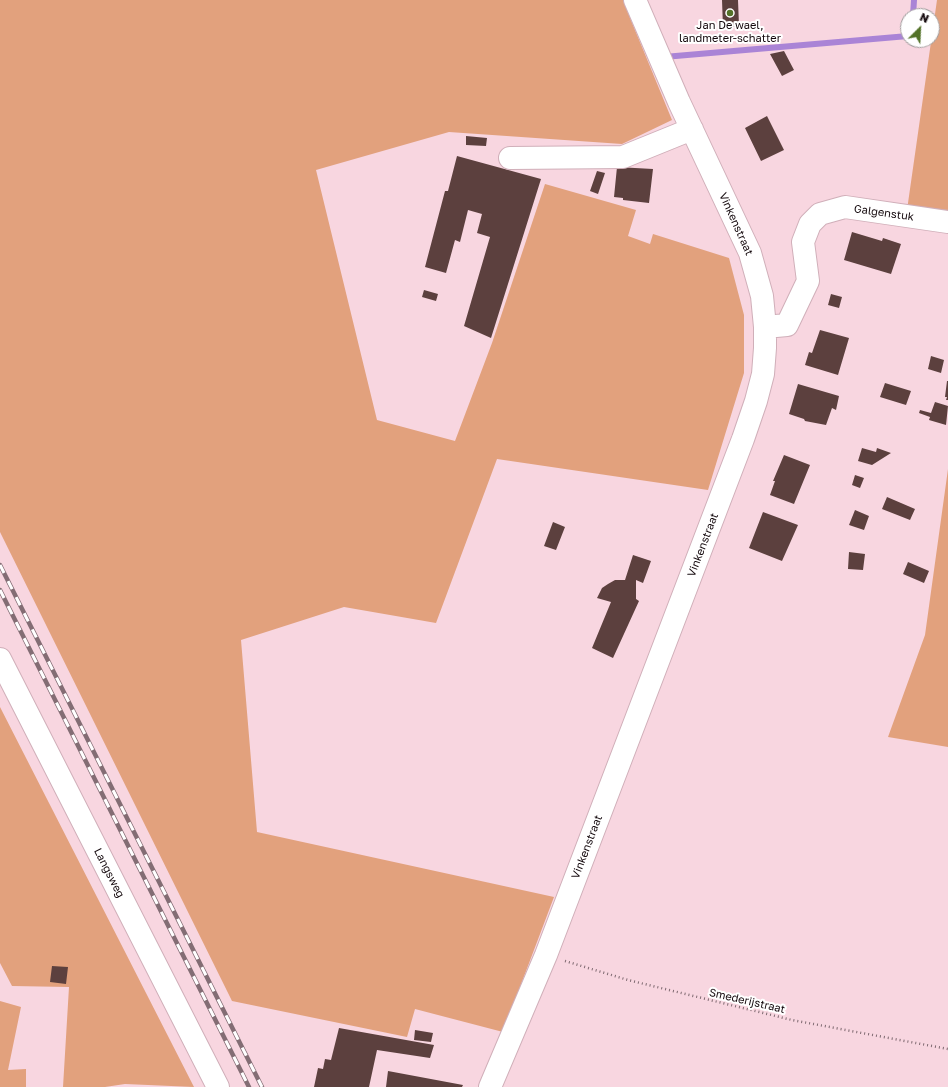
<!DOCTYPE html>
<style>
body{margin:0}
#map{position:relative;width:948px;height:1087px;overflow:hidden;background:#f8d6e0;font-family:"Golos Text",sans-serif}
canvas{display:block}
.north{position:absolute;left:900px;top:8px;width:40px;height:40px;box-sizing:border-box;background:#fff;border:1px solid #a19d9e;border-radius:50%;rotate:24deg;font-size:11px;font-weight:700;line-height:16px;text-align:center;color:#14090d}
.north::after{content:'';display:block;margin:auto;width:14px;height:18px;background:#537228;clip-path:polygon(50% 0,100% 100%,50% 72%,0 100%)}
</style>
<div id="map">
<canvas width="948" height="1087"></canvas>
<div class="north">N</div>
</div>
<script>
const ctx = document.querySelector('canvas').getContext('2d');
ctx.lineJoin = 'round';
function fill(path, color) { ctx.fillStyle = color; ctx.fill(path, 'evenodd'); }
const shape = rows => new Path2D(rows.map(r => 'M' + r).join(''));
function strokePath(path, color, width, dash) { ctx.strokeStyle = color; ctx.lineWidth = width; ctx.lineCap = dash ? 'butt' : 'round'; ctx.setLineDash(dash || []); ctx.stroke(path); }
function label(font, color, halo, rows, align = 'center') {
  ctx.font = font + ' "Golos Text",sans-serif'; ctx.lineWidth = 4; ctx.setLineDash([]); ctx.textBaseline = 'middle'; ctx.strokeStyle = halo; ctx.fillStyle = color; for (const [text, x, y, turn = 0] of rows) {
    ctx.save(); ctx.translate(x, y); ctx.rotate((+turn || 0) * Math.PI / 180); ctx.textAlign = isNaN(turn) ? turn : align; if (halo) ctx.strokeText(text, 0, 0); ctx.fillText(text, 0, 0); ctx.restore();
  }
}
const green = shape([
 [0,0,625,0,626,8,672,120,622,144,449,132,316,170,377,420,455,441,492,343,545,184,636,210,628,236,650,244,653,234,729,258,744,315,744,373,708,490,497,459,436,623,344,607,241,640,257,832,554,897,503,1032,415,1009,407,1037,232,1001,0,532],
 [937,0,948,0,948,217,907,210],
 [948,469,948,747,888,737,925,635],
 [0,707,194,1087,125,1084,105,1087,63,1087,69,987,12,986,0,963],
 [0,1001,21,1007,8,1070,26,1069,26,1087,0,1087]
]);
const stream = shape([
 [913,16,914,0],
 [664,57,908,36]
]);
const building = shape([
 [722,0,738,0,739,26,723,28],
 [784,51,794,70,782,76,770,54],
 [767,116,784,150,761,161,745,128],
 [466,136,487,138,486,146,466,145],
 [457,156,541,179,491,338,464,326,490,237,477,233,482,214,468,210,460,242,455,240,446,273,425,267,445,191,448,191],
 [617,167,653,169,649,203,623,200,623,198,614,197],
 [597,171,605,173,598,194,590,191],
 [852,232,882,241,883,238,901,244,891,274,844,260],
 [424,290,438,294,436,301,422,297],
 [831,294,842,297,839,308,828,305],
 [820,330,849,338,838,375,805,365,809,352,812,353],
 [931,356,944,360,941,373,928,369],
 [947,381,948,381,948,400,946,400,947,397,945,397],
 [885,383,911,391,906,405,880,397],
 [798,384,839,396,836,410,832,408,826,425,805,421,804,419,789,414],
 [935,402,948,406,946,425,929,420,930,417,919,413,920,410,931,413],
 [862,448,876,452,877,448,891,453,872,465,858,461],
 [784,455,810,465,794,504,770,495,775,481,773,481],
 [855,475,864,478,860,488,852,485],
 [887,497,915,509,910,520,882,509],
 [855,510,869,516,864,530,849,525],
 [763,512,798,525,782,561,749,548],
 [553,522,565,527,556,550,544,546],
 [849,552,865,554,863,570,848,569],
 [633,555,651,561,643,583,636,580,636,599,639,601,613,658,592,648,611,602,597,598,602,588,608,584,615,580,625,580],
 [908,562,929,571,924,583,903,574],
 [52,966,68,967,66,984,50,982],
 [339,1028,434,1045,430,1058,377,1050,369,1087,314,1087,318,1068,323,1069,325,1059,331,1060],
 [415,1030,433,1033,431,1042,414,1040],
 [388,1071,463,1085,462,1087,386,1087]
]);
const path = shape([
 [565,961,628,980,792,1020,948,1049]
]);
const minor = shape([
 [510,158,623,157,692,129],
 [765,327,787,325,808,281,803,242,810,224,820,214,845,207,948,222],
 [0,659,218,1087],
 [490,1087,546,955,743,439,756,401,763,374,765,348,765,327,762,296,750,253,679,102,635,0]
]);
const rail = shape([
 [0,565,262,1087],
 [0,590,249,1087]
]);
const markers = [
 [730,13,4,"#537228"]
];
const poiNames = [
 ["Jan De wael,",730,26],
 ["landmeter-schatter",730,39]
];
const streetNames = [
 ["Galgenstuk",884,213,8],
 ["Vinkenstraat",736,224,66],
 ["Vinkenstraat",703,545,-69],
 ["Vinkenstraat",587,847,-69],
 ["Langsweg",109,873,63],
 ["Smederijstraat",747,1001,13]
];
fill(green, '#e2a17d');
strokePath(stream, '#aa84d6', 6);
fill(building, '#5c403e');
strokePath(minor, '#d0afb9', 24);
strokePath(path, '#7e6970', 2.5, [1, 3]);
strokePath(minor, '#fff', 22);
strokePath(rail, '#836d74', 4.5);
strokePath(rail, '#fff', 3, [9]);
for (const [x, y, r, color] of markers) { const dot = new Path2D(); dot.arc(x, y, r, 0, 2 * Math.PI); ctx.fillStyle = color; ctx.fill(dot); strokePath(dot, '#fff', 1.5); }
label('11px', '#14090d', '#fff', poiNames);
label('11px', '#14090d', '#fff', streetNames);
</script>
